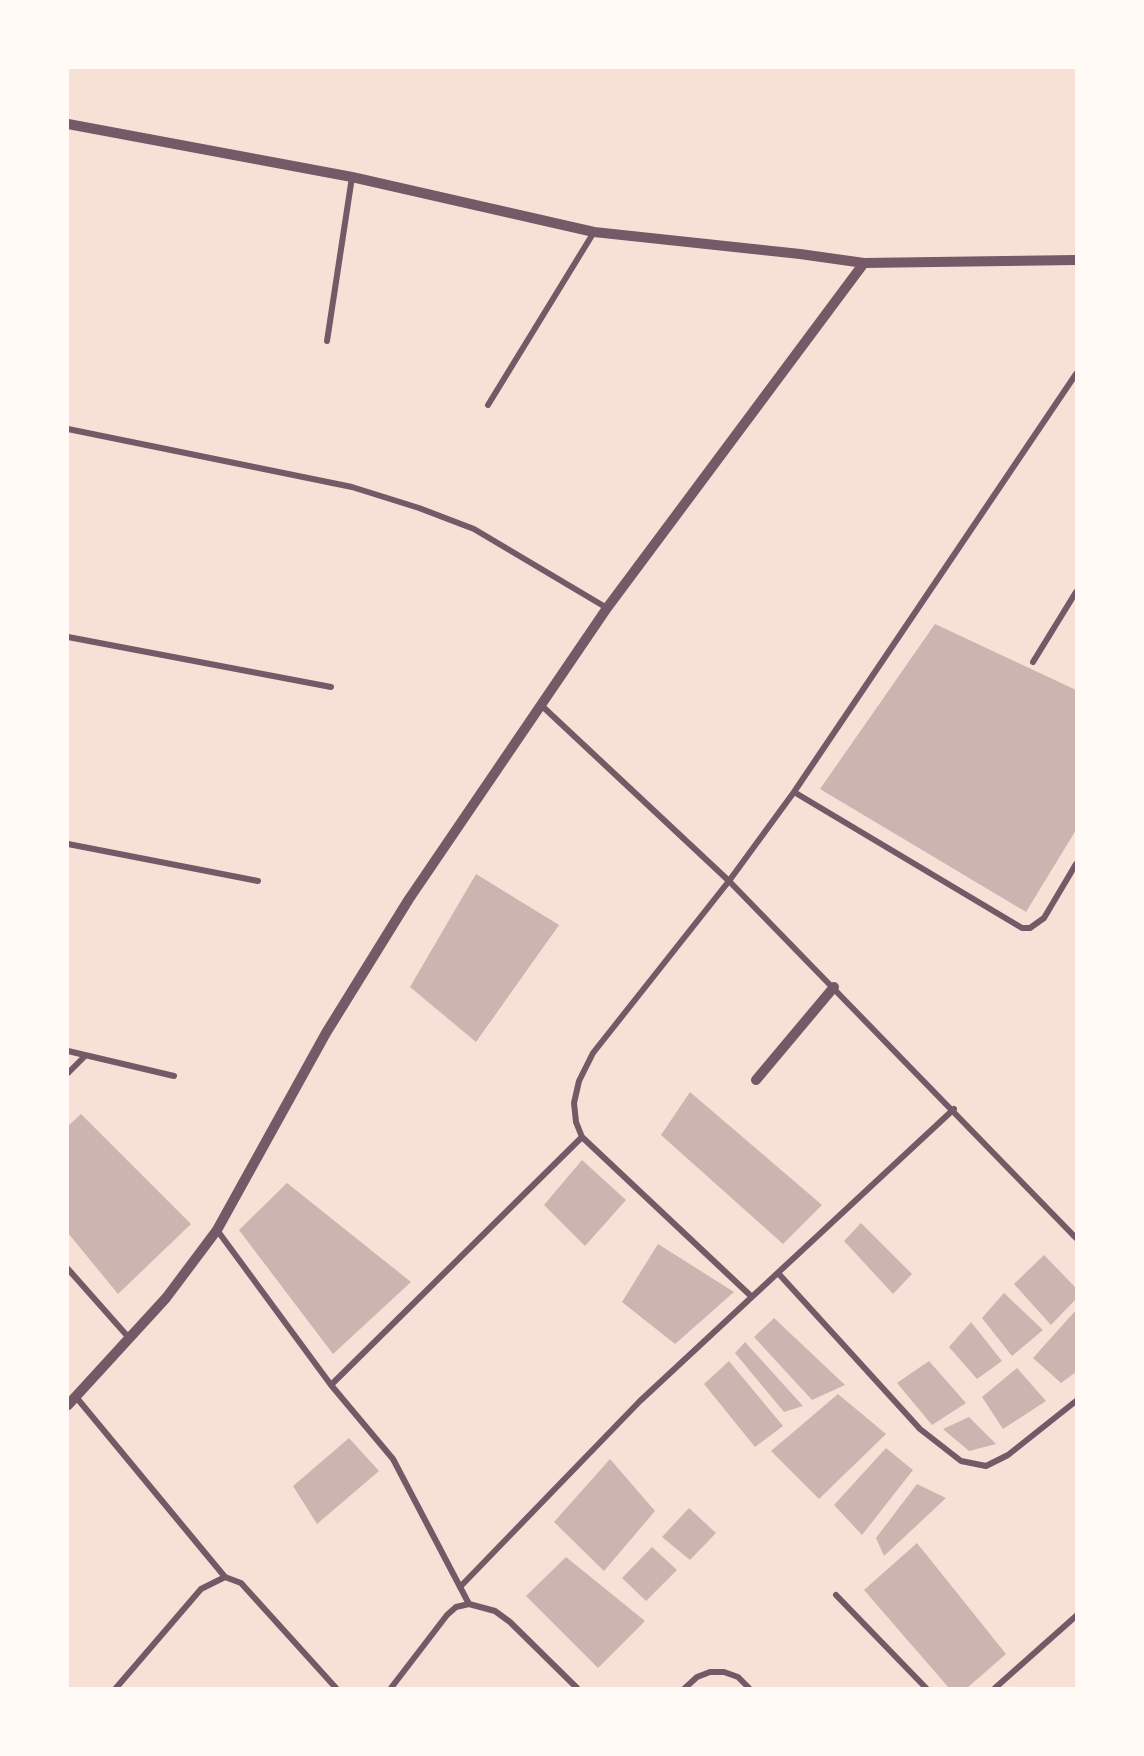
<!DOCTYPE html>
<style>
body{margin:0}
#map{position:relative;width:1144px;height:1756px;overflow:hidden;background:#f7e1d7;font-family:"Work Sans",sans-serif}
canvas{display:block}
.frame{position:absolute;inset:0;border:69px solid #fffaf5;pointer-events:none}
</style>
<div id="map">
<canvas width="1144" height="1756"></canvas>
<div class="frame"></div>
</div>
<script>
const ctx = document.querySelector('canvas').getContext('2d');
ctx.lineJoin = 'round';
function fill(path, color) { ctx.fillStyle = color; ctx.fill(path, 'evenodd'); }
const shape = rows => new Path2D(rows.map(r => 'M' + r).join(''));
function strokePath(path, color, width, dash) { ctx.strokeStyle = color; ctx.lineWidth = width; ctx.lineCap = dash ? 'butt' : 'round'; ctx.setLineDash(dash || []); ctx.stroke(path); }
const building = shape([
 [935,624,1076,690,1076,830,1026,912,820,789],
 [476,874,559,925,476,1042,410,987],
 [690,1092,822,1205,783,1244,661,1135],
 [81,1114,191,1224,118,1294,68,1233,68,1126],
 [582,1160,626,1200,585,1246,544,1205],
 [287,1183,411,1282,333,1354,239,1230],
 [861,1223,912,1274,893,1294,844,1241],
 [658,1244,734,1292,675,1344,622,1302],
 [1044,1255,1076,1288,1076,1299,1051,1325,1014,1284],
 [1004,1293,1043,1330,1012,1356,982,1318],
 [1076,1310,1076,1372,1061,1383,1033,1358],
 [774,1318,845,1385,812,1400,754,1337],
 [971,1322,1002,1361,977,1379,949,1347],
 [745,1342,803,1406,784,1412,735,1353],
 [729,1361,783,1426,755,1447,704,1384],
 [929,1361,966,1403,932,1425,897,1383],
 [1017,1368,1046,1401,1003,1429,982,1397],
 [838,1394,886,1434,819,1499,771,1451],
 [969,1417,996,1444,969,1451,943,1429],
 [349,1438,379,1471,317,1524,293,1486],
 [886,1448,913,1470,862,1535,834,1505],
 [610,1459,655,1511,604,1571,554,1522],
 [917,1484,946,1498,884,1556,876,1538],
 [689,1508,716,1533,690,1560,662,1537],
 [917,1543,1006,1654,967,1688,949,1688,864,1590],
 [652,1547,677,1570,646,1601,622,1578],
 [566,1557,645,1621,598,1668,526,1596]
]);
const minor = shape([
 [327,341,352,177],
 [488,405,594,232],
 [68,429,352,487,419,508,474,529,607,608],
 [68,637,331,687],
 [1033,662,1076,592],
 [541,705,729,881,1076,1238],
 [794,792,1022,928,1030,928,1044,918,1076,864],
 [68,844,258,881],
 [68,1051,174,1076],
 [68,1073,85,1056],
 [217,1230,331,1385,393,1459,469,1604],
 [68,1269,130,1339],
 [778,1273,920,1429,961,1461,986,1466,1008,1455,1076,1401],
 [752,1297,582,1137,576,1122,574,1103,579,1081,593,1053,729,881,794,792,1076,374],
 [331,1385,582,1137],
 [76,1397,225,1577],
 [460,1587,640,1401,954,1109],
 [836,1595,926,1688],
 [116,1688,201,1589,225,1577,241,1583,336,1688],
 [391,1688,447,1615,456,1607,469,1604,495,1611,510,1622,577,1688],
 [685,1688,697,1677,710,1672,724,1672,738,1677,749,1688],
 [995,1688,1076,1616]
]);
const tertiary = shape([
 [68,124,352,177,594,232,800,254,864,263,1076,260],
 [756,1080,834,987],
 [68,1405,166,1298,217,1230,326,1033,409,899,607,608,864,263]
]);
fill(building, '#ccb4b1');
strokePath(minor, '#755966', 6);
strokePath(tertiary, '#755966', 10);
</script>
